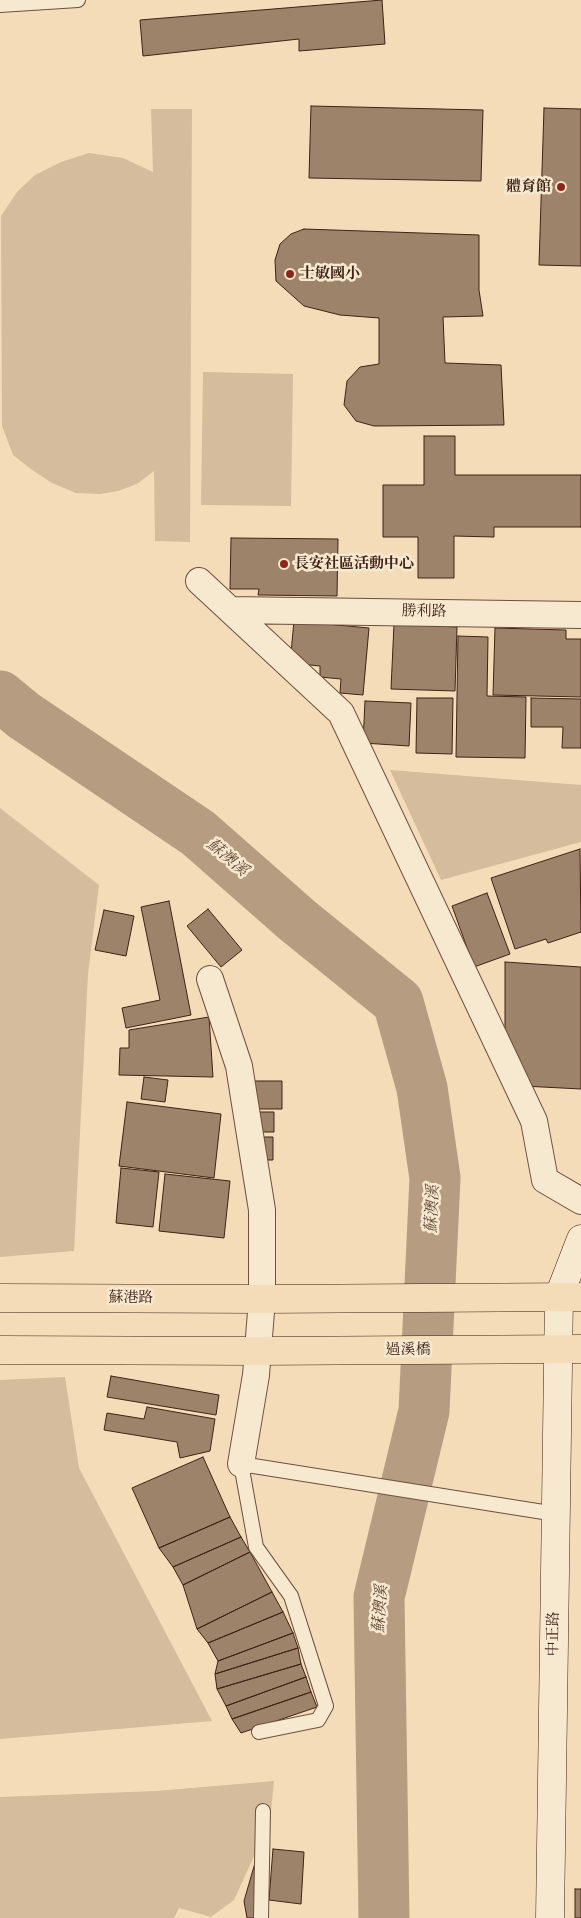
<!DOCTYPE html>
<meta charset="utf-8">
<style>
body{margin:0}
canvas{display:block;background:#f3dcb7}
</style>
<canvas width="581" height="1918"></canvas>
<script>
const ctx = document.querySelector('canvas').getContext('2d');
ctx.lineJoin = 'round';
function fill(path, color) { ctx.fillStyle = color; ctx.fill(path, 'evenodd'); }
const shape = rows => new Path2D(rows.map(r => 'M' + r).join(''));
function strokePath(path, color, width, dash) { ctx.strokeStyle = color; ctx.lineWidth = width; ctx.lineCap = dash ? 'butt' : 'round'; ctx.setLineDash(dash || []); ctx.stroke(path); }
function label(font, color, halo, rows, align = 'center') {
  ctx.font = font + ' Alegreya,"Noto Serif TC",serif'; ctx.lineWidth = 5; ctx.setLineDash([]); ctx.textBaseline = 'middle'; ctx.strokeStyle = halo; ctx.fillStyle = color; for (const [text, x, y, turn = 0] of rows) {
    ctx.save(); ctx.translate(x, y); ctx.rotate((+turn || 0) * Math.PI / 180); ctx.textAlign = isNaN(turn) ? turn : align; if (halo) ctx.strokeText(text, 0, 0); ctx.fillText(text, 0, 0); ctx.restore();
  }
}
const green = shape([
 [151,109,192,109,190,542,155,541,154,471,137,484,118,491,100,494,76,493,52,483,31,469,13,455,2,426,1,216,17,192,35,175,61,162,89,153,123,158,153,172],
 [203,372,293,374,291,506,201,505],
 [390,770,581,785,581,842,441,880],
 [0,808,99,885,88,974,74,1251,0,1257],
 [65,1377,79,1468,212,1721,0,1739,0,1380],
 [274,1781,270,1821,234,1900,211,1917,179,1908,174,1918,0,1918,0,1797,156,1791]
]);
const river = shape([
 [0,696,23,715,198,833,297,920,398,1002,422,1088,435,1178,424,1411,379,1597,384,1918]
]);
const building = shape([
 [382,0,385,44,299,51,299,39,143,56,140,20,382,0],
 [311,106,483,110,481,181,309,178,311,106],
 [544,108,581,109,581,266,539,265,544,108],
 [304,229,479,235,479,290,483,316,443,317,445,363,501,365,504,425,374,426,356,421,344,405,347,381,360,367,379,364,379,318,340,315,304,306,276,281,275,260,280,244,291,234,304,229],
 [424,436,455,436,455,475,581,475,581,527,494,527,494,537,454,536,454,578,418,578,418,537,383,537,383,485,424,485,424,436],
 [231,538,338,539,337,596,258,595,259,589,230,589,231,538],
 [294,621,369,628,363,695,340,693,341,679,320,677,320,666,290,663,294,621],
 [394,624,457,627,455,691,391,689,394,624],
 [495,628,566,630,566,639,581,639,581,697,493,695,495,628],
 [458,636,488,637,487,696,526,697,525,758,456,757,458,636],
 [417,698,453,698,452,754,416,753,417,698],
 [531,698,581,699,581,748,562,748,563,727,531,727,531,698],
 [365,701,411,703,409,746,363,743,365,701],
 [580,849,581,932,548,943,546,939,515,949,491,878,580,849],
 [487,893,510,954,474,967,452,906,487,893],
 [169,901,191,1015,126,1028,122,1008,160,1000,141,907,169,901],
 [208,909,242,950,221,967,187,926,208,909],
 [104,910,134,916,126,956,95,950,104,910],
 [505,962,581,967,581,1089,523,1086,505,1045,505,962],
 [209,1017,213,1077,119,1075,120,1048,129,1048,129,1030,209,1017],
 [144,1077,168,1080,165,1102,141,1099,144,1077],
 [251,1081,282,1081,282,1109,252,1109,251,1081],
 [127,1102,221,1114,214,1178,119,1166,127,1102],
 [253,1112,274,1112,274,1132,253,1132,253,1112],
 [259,1137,273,1137,273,1160,259,1160,259,1137],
 [121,1168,159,1172,153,1227,116,1223,121,1168],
 [165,1174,230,1181,224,1238,159,1231,165,1174],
 [111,1376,219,1395,216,1415,107,1397,111,1376],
 [147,1407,215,1419,210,1451,180,1458,177,1442,104,1430,107,1413,144,1419,147,1407],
 [203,1457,230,1517,159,1548,132,1488,203,1457],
 [230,1517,241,1537,173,1567,159,1548,230,1517],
 [241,1537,250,1552,183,1585,173,1567,241,1537],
 [250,1552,272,1592,197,1629,183,1585,250,1552],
 [272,1592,283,1612,208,1643,197,1629,272,1592],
 [283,1612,293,1633,218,1661,208,1643,283,1612],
 [293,1633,298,1648,215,1674,218,1661,293,1633],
 [298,1648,301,1664,217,1689,215,1674,298,1648],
 [301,1664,306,1677,226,1706,217,1689,301,1664],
 [306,1677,311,1692,232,1719,226,1706,306,1677],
 [311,1692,317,1707,241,1733,232,1719,311,1692],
 [273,1849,304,1852,301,1904,269,1900,273,1849],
 [255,1863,266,1865,266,1918,247,1918,244,1901,255,1863],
 [575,1889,581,1889,581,1918,575,1918,575,1889]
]);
const lane = shape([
 [0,5,78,0],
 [259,1732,318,1720,326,1706,291,1596,256,1547,241,1464,556,1514],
 [261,1918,263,1811]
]);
const street = shape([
 [199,581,341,713,534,1121,545,1180,581,1201],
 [230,610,581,615],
 [210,979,239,1066,262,1210,262,1299,256,1375,241,1464]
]);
const secondary = shape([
 [550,1918,559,1296,581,1239]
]);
const primary = shape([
 [0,1298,262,1299,581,1297],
 [0,1350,257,1351,581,1349]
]);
const markers = [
 [561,187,5,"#8f2418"],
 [290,274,5,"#8f2418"],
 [284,564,5,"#8f2418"]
];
const poiNames = [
 ["體育館",551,187,"right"],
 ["士敏國小",300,274],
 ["長安社區活動中心",294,564]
];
const streetNames = [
 ["勝利路",424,612,1],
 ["蘇港路",131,1298],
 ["過溪橋",408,1350],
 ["中正路",554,1634,-89]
];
const waterNames = [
 ["蘇澳溪",227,858,40],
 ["蘇澳溪",433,1209,-87],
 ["蘇澳溪",381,1609,-86]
];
fill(green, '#d5bc9c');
strokePath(river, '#b69d81', 51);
fill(building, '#9d836a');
strokePath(building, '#402217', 1);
strokePath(lane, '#6d503f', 16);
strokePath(street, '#6d503f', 28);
strokePath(secondary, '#402217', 29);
strokePath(primary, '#402217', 29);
strokePath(lane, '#f7e8d0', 14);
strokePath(street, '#f7e8d0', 26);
strokePath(secondary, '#f7e8d0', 28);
strokePath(primary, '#f3dcb7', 28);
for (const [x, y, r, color] of markers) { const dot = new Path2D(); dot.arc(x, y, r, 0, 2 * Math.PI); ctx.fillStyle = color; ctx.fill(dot); strokePath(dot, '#f7e8d0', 2); }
label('bold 15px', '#402217', '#f7e8d0', poiNames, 'left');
label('15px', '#402217', '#f7e8d0', streetNames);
label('italic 16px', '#634737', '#f7e8d0', waterNames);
</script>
